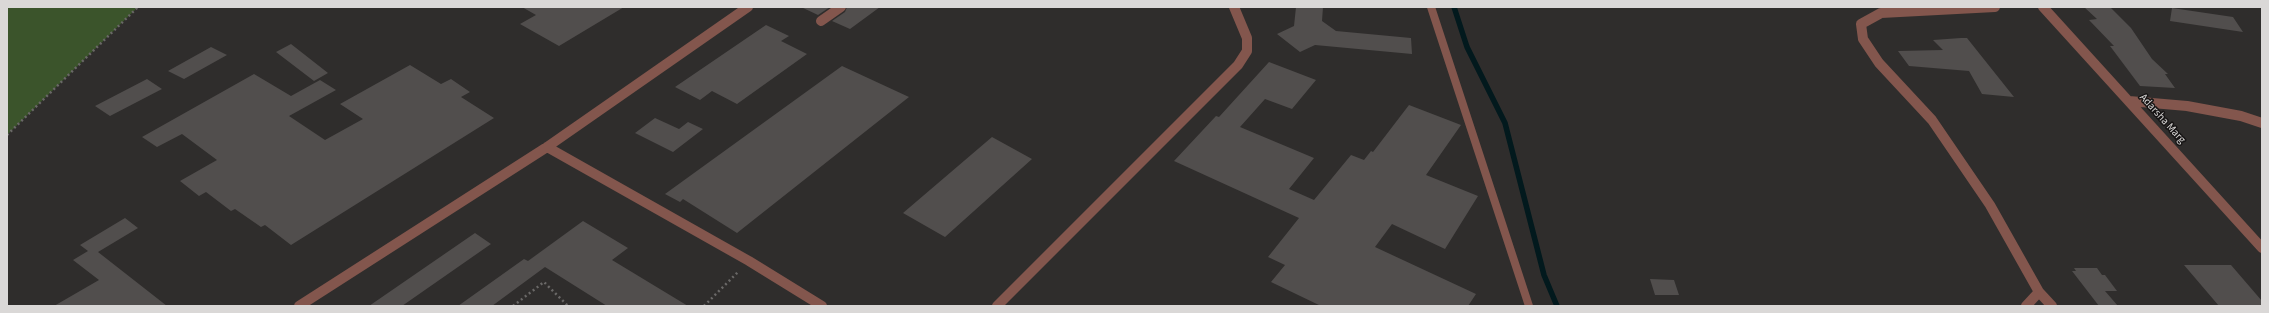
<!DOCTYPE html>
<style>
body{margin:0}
#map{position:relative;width:2269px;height:313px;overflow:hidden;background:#2f2d2c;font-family:"Source Sans 3",sans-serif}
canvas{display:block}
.frame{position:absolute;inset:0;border:8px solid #dad8d7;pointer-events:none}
</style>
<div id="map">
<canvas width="2269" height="313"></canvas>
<div class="frame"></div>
</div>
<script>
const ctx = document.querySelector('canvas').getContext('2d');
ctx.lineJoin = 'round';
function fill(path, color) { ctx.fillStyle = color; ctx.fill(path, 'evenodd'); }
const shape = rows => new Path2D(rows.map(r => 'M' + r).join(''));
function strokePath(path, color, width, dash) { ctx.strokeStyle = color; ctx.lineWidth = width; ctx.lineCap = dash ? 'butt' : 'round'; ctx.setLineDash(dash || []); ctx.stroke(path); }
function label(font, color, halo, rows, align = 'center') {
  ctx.font = font + ' "Source Sans 3",sans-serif'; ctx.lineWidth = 3; ctx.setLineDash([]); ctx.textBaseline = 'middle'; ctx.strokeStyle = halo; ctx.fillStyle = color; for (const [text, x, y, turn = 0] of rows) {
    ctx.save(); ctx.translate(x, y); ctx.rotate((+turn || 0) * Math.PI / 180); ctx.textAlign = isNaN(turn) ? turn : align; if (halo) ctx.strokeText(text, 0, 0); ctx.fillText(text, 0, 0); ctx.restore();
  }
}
const green = shape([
 [7,7,138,7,7,135]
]);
const stream = shape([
 [1454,7,1467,47,1505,123,1544,275,1557,306]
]);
const building = shape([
 [522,7,624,7,559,46,520,24,536,15],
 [801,7,830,7,818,15],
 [847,7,880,7,850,29,832,21,845,12],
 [1296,7,1323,7,1322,21,1336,31,1411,38,1412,54,1315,45,1300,52,1277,34,1294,26],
 [2084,7,2110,7,2131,28,2152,59,2168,74,2165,74,2175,88,2140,86,2110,46,2114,46,2089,20,2097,19],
 [2172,8,2233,17,2243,32,2170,21],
 [766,25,789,36,781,41,807,54,737,104,712,91,700,100,675,87],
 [1961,38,1967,38,2014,97,1982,94,1969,71,1909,66,1898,51,1943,50,1933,40],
 [291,44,328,73,314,81,276,52],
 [211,47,227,55,184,79,168,71],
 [1269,62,1316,80,1292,109,1265,99,1240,127,1314,158,1289,189,1314,200,1351,155,1364,160,1371,151,1373,152,1409,105,1461,125,1426,175,1478,196,1445,249,1392,224,1375,247,1476,294,1468,306,1321,306,1271,282,1285,265,1268,257,1299,218,1174,161,1216,116,1219,117],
 [410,65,441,84,451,79,470,92,461,97,494,118,291,245,265,225,261,227,235,209,231,211,206,192,199,196,180,181,217,160,182,134,157,147,142,137,254,74,291,96,320,80,336,90,289,116,325,140,363,119,340,104],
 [842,66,909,97,737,233,683,199,680,202,665,194],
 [147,79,162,89,110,116,95,106],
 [655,118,679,129,688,122,703,129,673,152,635,133],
 [992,137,1032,159,945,237,903,213],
 [125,218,138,228,98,252,167,306,54,306,99,280,73,260,88,251,80,245],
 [583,221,628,248,612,260,688,306,607,306,545,267,492,306,458,306,524,259,528,261],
 [475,233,491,244,402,306,369,306],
 [2184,265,2231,265,2262,301,2262,306,2219,306],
 [2074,268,2097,268,2102,275,2105,275,2117,291,2105,291,2118,306,2099,306,2072,271,2076,271],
 [1650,279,1674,280,1679,295,1655,295]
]);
const path = shape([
 [7,135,138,7],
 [513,306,544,282,568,306],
 [704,306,739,271]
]);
const lane = shape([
 [1431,7,1529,306]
]);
const street = shape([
 [1995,7,1881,13,1861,24,1863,39,1879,63,1932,120,1990,205,2039,292,2052,306],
 [2043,7,2262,248],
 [821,21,841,7],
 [2129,101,2187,106,2241,116,2262,123],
 [547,147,749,261,822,306],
 [299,306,547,147,748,7],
 [997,306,1238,65,1247,51,1247,38,1234,7],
 [2026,306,2039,292]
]);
const streetNames = [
 ["Adarsha Marg",2162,119,48]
];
fill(green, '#3b542b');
strokePath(stream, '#02191d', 5.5);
fill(building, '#514e4d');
strokePath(path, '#6a6867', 2.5, [2, 3]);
strokePath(lane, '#83564d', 8);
strokePath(street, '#83564d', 10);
label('11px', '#dad8d7', '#171515', streetNames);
</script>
